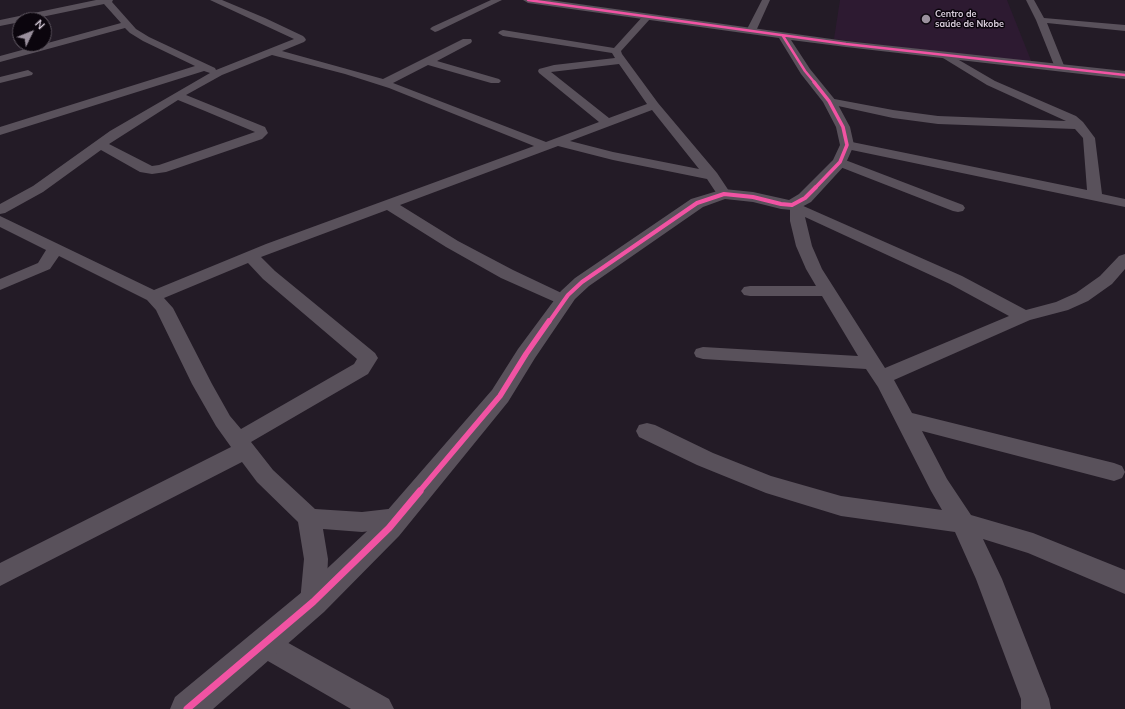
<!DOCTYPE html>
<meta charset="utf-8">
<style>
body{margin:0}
#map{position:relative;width:1125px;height:709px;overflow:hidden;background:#231b26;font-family:Mulish,sans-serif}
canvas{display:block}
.north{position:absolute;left:12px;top:12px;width:40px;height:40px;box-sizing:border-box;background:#0b050d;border:1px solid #5e5660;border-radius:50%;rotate:47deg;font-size:11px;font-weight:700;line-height:16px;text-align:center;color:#dacfdd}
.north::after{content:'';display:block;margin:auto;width:14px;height:18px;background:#9a909d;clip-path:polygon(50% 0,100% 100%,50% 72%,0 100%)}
</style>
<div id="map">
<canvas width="1125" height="709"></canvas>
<div class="north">N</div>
</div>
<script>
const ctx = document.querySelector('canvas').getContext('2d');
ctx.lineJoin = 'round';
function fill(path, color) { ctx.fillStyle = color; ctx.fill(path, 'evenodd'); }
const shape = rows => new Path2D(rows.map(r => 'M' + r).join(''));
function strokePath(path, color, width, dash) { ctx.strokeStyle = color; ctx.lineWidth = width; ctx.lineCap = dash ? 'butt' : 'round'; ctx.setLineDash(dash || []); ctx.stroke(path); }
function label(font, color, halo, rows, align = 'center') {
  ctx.font = font + ' Mulish,sans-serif'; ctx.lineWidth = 3; ctx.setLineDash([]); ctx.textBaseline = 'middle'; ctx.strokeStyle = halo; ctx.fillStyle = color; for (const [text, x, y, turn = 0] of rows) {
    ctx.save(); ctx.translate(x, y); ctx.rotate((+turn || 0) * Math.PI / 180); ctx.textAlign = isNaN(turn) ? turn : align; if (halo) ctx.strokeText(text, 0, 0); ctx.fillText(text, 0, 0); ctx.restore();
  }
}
const built = shape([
 [840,0,1007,0,1032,63,834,39]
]);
const street = shape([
 [96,0,113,0,112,2,136,29,149,37,215,68,216,70,294,39,210,0,222,0,265,18,303,36,305,38,306,40,304,42,282,51,383,79,463,39,471,39,472,41,471,43,437,61,499,79,501,81,499,83,491,83,428,65,393,83,546,142,599,122,539,73,538,71,539,69,554,65,615,58,612,53,503,36,498,33,500,31,503,30,614,48,644,15,650,15,652,17,650,19,621,51,622,54,658,103,717,173,731,194,729,197,724,198,719,197,707,179,613,160,558,146,400,205,458,241,513,270,570,297,573,301,570,305,564,306,501,278,446,247,387,210,261,257,275,271,375,353,378,358,368,374,251,442,273,470,315,509,362,512,397,508,405,511,409,518,405,525,397,528,362,532,323,529,328,559,326,602,322,611,313,614,304,611,300,602,304,559,298,522,257,482,242,462,0,586,0,563,231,447,216,426,192,384,156,310,147,300,59,256,50,269,0,290,0,279,38,263,46,250,0,227,0,216,154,290,266,244,534,146,389,88,345,74,272,55,222,75,186,95,265,127,268,133,262,139,166,172,152,174,140,172,101,150,43,192,5,213,0,214,0,204,33,186,110,131,210,73,204,71,0,135,0,127,195,66,143,41,130,33,125,28,0,62,0,56,121,23,104,4,27,20,20,20,20,22,0,26,0,20,96,0],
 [619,64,647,104,609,118,551,72,619,64],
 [178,100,205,111,255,132,159,165,152,166,109,144,178,100],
 [652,110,699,169,613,152,570,141,652,110],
 [248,263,263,279,357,359,354,364,241,429,230,416,212,384,173,308,164,298,248,263],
 [491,0,502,0,438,31,435,32,430,29,432,27,491,0],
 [762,0,770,0,756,31,754,33,748,33,746,31,762,0],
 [1026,0,1034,0,1044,18,1125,25,1125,31,1047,23,1065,68,1060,71,1056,70,1036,20,1026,0],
 [947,53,995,81,1076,116,1083,122,1095,138,1102,194,1125,199,1125,207,842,148,841,145,842,142,847,141,1087,190,1083,138,1075,129,938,124,893,118,829,104,825,103,823,101,825,99,829,98,893,110,938,116,1066,121,987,85,943,58,942,56,947,53],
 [28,70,33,73,32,75,0,83,0,77,28,70],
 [840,158,963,205,965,208,963,211,958,212,953,211,835,165,833,162,835,159,840,158],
 [792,201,962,276,1026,310,1056,302,1076,293,1100,276,1119,256,1125,254,1125,269,1112,284,1088,301,1068,310,1030,320,894,380,912,413,1114,463,1122,466,1125,472,1122,478,1114,481,922,431,947,479,971,515,1033,533,1125,570,1125,594,1028,553,983,539,1002,579,1049,699,1051,709,1021,709,1021,699,976,579,955,532,841,516,766,493,697,465,639,437,636,431,639,425,647,423,655,425,713,453,771,476,841,496,942,510,931,491,878,387,866,369,703,359,696,357,694,353,696,349,703,347,858,356,822,296,750,296,744,295,741,291,744,287,750,286,816,286,806,269,796,246,790,221,790,209,785,205,787,202,792,201],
 [805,217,950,284,1009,316,885,368,822,269,812,246,805,217],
 [264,631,274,635,389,699,394,709,351,709,254,653,250,644,254,635,264,631]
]);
const secondary = shape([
 [523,0,550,0,846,41,1125,71,1125,79,846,47,791,40,810,69,836,101,850,127,854,145,845,165,811,202,798,209,792,210,781,209,753,202,725,199,703,207,589,286,575,299,535,358,508,402,399,536,324,612,213,709,170,709,175,697,302,592,379,520,492,390,518,349,561,291,575,278,691,199,724,189,753,192,789,200,799,194,833,160,840,145,836,127,823,102,801,74,779,38,528,3,523,0]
]);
const cyclewayFar4 = shape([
 [528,0,846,44,1125,75],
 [783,36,805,71,815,83]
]);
const cyclewayFar3 = shape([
 [814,82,829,101,843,127,847,145,840,162,815,188]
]);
const cyclewayFar2 = shape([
 [549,322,568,295,582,282,697,203,724,194,753,197,781,204,792,205,805,198,816,187]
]);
const cyclewayFar1 = shape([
 [419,492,500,396,526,354,549,321]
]);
const cycleway = shape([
 [187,709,313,602,389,528,420,491]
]);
const markers = [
 [926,19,5,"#9a909d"]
];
const farPoinames = [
 ["Centro de",935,14],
 ["saúde de Nkobe",935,24]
];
fill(built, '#2d1a31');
fill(street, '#59515b');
fill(secondary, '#59515b');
strokePath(cyclewayFar4, '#f153a3', 2.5);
strokePath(cyclewayFar3, '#f153a3', 3.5);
strokePath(cyclewayFar2, '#f153a3', 4);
strokePath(cyclewayFar1, '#f153a3', 5.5);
strokePath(cycleway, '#f153a3', 7);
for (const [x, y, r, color] of markers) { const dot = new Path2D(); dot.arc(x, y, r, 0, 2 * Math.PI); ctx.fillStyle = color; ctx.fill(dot); strokePath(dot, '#0b050d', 1.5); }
label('bold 9px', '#dacfdd', '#0b050d', farPoinames, 'left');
</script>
